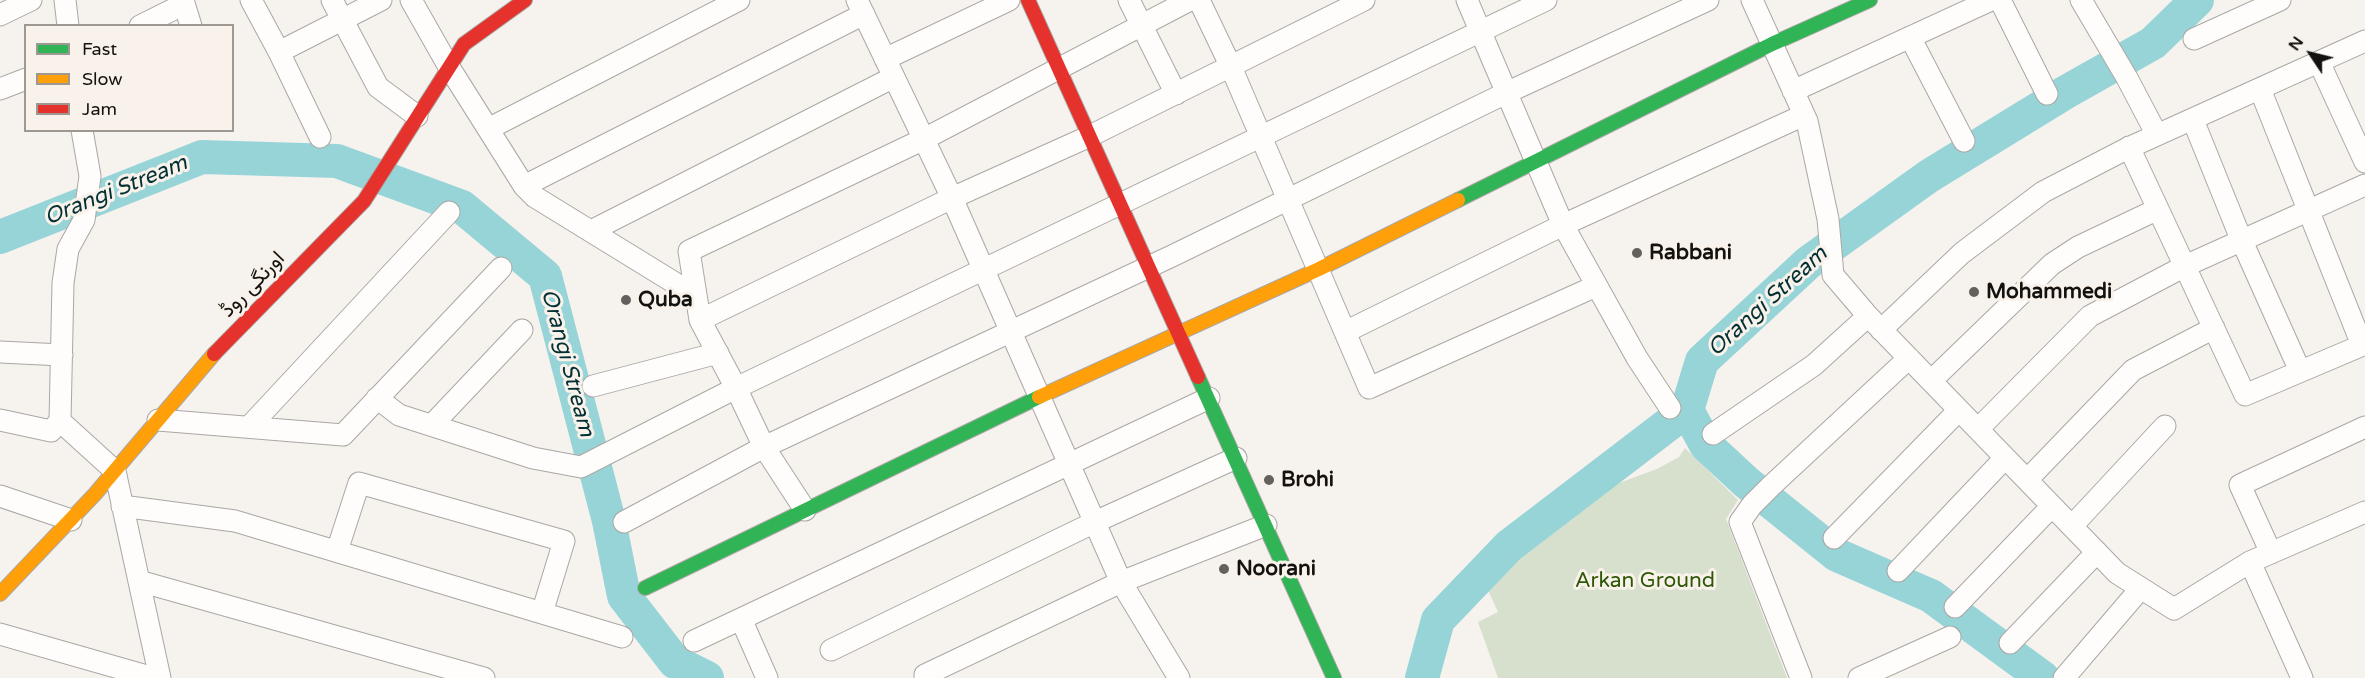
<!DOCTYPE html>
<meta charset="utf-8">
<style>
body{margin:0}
#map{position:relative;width:2365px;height:678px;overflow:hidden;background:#f6f2ee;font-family:"Varela Round",sans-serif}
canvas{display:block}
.legend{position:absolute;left:24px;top:24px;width:210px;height:108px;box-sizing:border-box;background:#f9f2ea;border:2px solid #9d9892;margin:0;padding:8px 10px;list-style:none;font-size:18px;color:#14120f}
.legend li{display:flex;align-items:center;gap:12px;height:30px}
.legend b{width:30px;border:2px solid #9d9892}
.north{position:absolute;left:2281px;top:24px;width:60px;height:60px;-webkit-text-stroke:4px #f9f2ea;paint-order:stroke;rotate:305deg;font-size:16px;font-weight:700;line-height:24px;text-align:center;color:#14120f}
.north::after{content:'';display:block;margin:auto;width:21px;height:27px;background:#14120f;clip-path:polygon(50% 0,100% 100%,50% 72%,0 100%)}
</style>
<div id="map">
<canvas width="2365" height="678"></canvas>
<ul class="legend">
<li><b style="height:8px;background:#30b455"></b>Fast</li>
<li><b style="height:8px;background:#ff9f0a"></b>Slow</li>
<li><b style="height:8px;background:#e5322d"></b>Jam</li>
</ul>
<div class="north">N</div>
</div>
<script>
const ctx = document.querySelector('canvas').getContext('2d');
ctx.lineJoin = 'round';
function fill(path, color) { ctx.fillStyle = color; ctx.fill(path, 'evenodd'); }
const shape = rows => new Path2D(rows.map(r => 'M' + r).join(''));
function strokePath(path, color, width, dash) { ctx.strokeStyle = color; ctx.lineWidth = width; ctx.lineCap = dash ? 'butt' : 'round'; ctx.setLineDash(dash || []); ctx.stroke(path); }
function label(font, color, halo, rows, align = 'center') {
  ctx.font = font + ' "Varela Round",Vazirmatn,sans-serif'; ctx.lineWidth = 6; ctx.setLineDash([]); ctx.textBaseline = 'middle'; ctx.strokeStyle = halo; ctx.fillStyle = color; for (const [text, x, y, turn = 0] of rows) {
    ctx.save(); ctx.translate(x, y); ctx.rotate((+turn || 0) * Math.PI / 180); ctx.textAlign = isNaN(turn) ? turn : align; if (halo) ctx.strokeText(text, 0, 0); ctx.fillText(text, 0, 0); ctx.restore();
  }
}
const green = shape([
 [1685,448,1738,500,1726,519,1787,678,1498,678,1478,622,1498,612,1488,590,1504,568,1573,511,1619,483,1657,469,1679,457]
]);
const river = shape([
 [0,237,202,157,337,161,462,207,545,276,609,521,624,596,675,662,707,678],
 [1687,410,1706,445,1746,482,1837,555,1931,596,2043,678],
 [1422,678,1438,620,1509,546,1687,410,1702,361,1809,262,1929,176,2066,92,2153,43,2197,0]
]);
const street = shape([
 [65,0,68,26],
 [183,0,191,26],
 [251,0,279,52,320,137],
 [332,0,378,87,417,116],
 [411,0,449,67,524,186,535,197,696,296],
 [857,0,952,198,1121,582,1179,678],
 [1129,0,1176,94],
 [1199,0,1231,67,1369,388,1596,286],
 [1467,0,1563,225,1637,358,1670,408],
 [1752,0,1807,121,1828,219,1833,275,1868,316,2117,573,2174,609,2250,562,2365,512],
 [2000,0,2047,94],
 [2081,0,2127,78,2157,135],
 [0,15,31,0],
 [140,26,184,4],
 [1910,37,1964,141],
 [2194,39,2280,0],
 [279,52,381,0],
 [885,59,1009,0],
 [2319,62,2365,162],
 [0,89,26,79],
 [2260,89,2362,345],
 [1793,91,1991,0],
 [2193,120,2241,239,2300,371],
 [488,129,739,0],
 [82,130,90,176,84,220,68,249,63,283,60,421,115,471,160,678],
 [2129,147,2245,395,2365,344],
 [524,186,864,14],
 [591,231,894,77],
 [700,320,689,251,924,139,1190,0],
 [1881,330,1962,253,2043,192,2126,149,2365,41],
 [1345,332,1563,225,1804,115],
 [0,352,62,355],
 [1931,381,2052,264,2078,247,2158,209],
 [593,386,718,353],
 [377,398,399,415,533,458,581,467,736,388,1546,0],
 [0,420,51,431,60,421],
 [158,420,343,435,501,268],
 [432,425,522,330],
 [249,427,449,212],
 [1978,429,2090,316,2185,266,2365,185],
 [1713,434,1814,365,1868,316],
 [2027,480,2133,370,2214,328],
 [0,496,71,520],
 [122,506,235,521,622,637],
 [805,510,764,447,736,388,700,320,952,198,1090,136,1364,0],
 [624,522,764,447,1172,256,1506,93,1708,0],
 [2072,526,2165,426],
 [1834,538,1959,410],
 [337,551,359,483,564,541,542,613],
 [2271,553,2240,485,2365,427],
 [2250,562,2302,678],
 [1898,571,2005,458],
 [139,581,484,678],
 [1955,607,2052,506],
 [741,619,767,678],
 [0,634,154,678],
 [694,641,1209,398],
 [2010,643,2097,552],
 [831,650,1095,522,1236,458],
 [925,678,925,675,1121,582,1266,525],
 [1801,678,1740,522,1752,505,1771,486,1909,358],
 [1859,678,1950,637],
 [2064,678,2141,588]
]);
const fast = shape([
 [1458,200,1772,44,1870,0],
 [1198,377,1334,678],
 [645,588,1039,397]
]);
const slow = shape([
 [1039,397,1319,269,1458,200],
 [0,594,95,494,214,354]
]);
const jam = shape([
 [1028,0,1198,377],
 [214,354,364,201,464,44,525,0]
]);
const markers = [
 [1637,253,6,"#63605d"],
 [1974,292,6,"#63605d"],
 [626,300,6,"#63605d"],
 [1269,480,6,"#63605d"],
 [1224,569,6,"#63605d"]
];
const poiNames = [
 ["Rabbani",1649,253],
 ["Mohammedi",1986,292],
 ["Quba",638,300],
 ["Brohi",1281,480],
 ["Noorani",1236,569]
];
const streetNames = [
 ["اورنگی روڈ",253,285,-46]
];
const parkNames = [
 ["Arkan Ground",1645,581]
];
const waterNames = [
 ["Orangi Stream",116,191,-22],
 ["Orangi Stream",1768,302,-42],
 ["Orangi Stream",567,363,75]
];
fill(green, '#d6e0cc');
strokePath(river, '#97d4d8', 34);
strokePath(street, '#aaa7a4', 23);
strokePath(fast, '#aaa7a4', 16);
strokePath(slow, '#aaa7a4', 16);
strokePath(jam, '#aaa7a4', 16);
strokePath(street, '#fefdfc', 21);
strokePath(fast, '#30b455', 14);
strokePath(slow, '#ff9f0a', 14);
strokePath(jam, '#e5322d', 14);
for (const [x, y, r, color] of markers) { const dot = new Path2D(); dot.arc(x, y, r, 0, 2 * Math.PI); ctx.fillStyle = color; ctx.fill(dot); strokePath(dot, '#f9f2ea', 2); }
label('bold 21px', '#14120f', '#f9f2ea', poiNames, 'left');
label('21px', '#14120f', '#f9f2ea', streetNames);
label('21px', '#2c5807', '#f9f2ea', parkNames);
label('italic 22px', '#023034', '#f9f2ea', waterNames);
</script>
